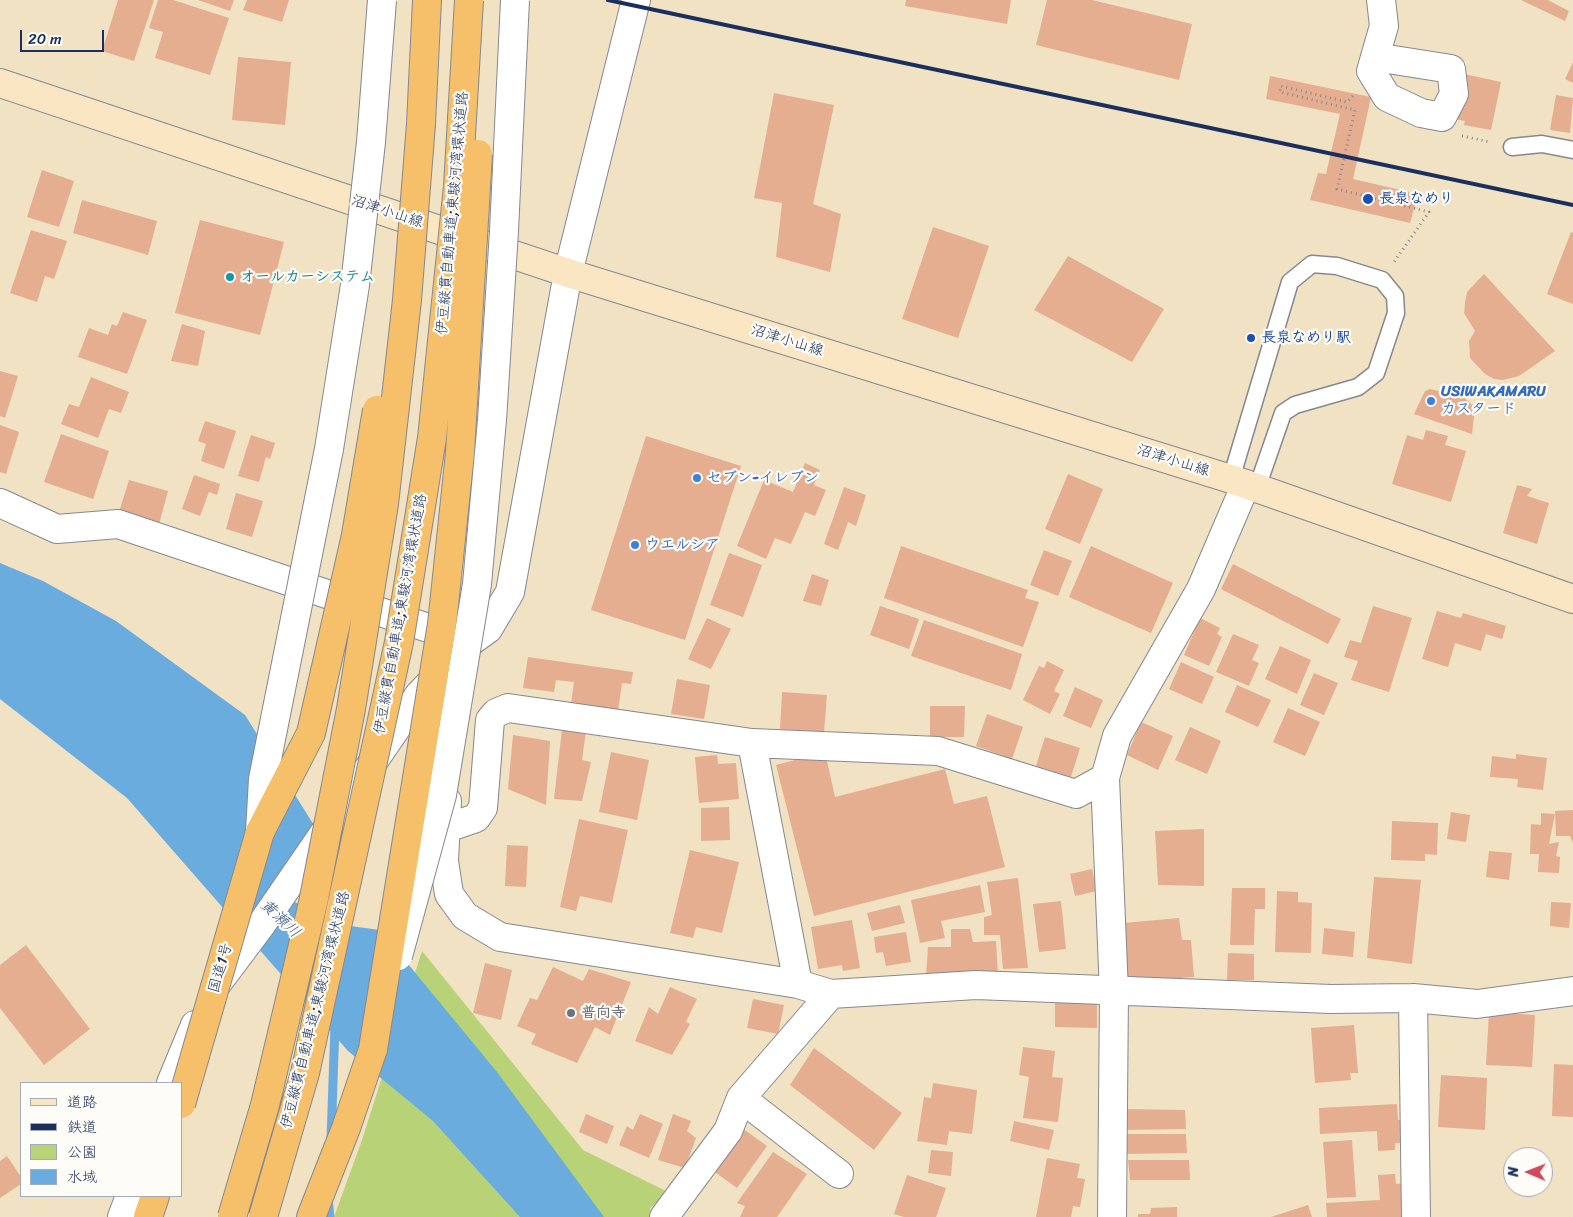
<!DOCTYPE html>
<meta charset="utf-8">
<style>
body{margin:0}
#map{position:relative;width:1573px;height:1217px;overflow:hidden;background:#f0e2c3;font-family:Sriracha,"Klee One",sans-serif}
canvas{display:block}
.legend{position:absolute;left:20px;top:1082px;width:162px;height:115px;box-sizing:border-box;background:#fdfcf7;border:1px solid #a3aaba;margin:0;padding:6px 9px;list-style:none;font-size:15px;color:#1b2f5e}
.legend li{display:flex;align-items:center;gap:10px;height:25px}
.legend b{width:25px;border:1px solid #a3aaba}
.north{position:absolute;left:1503px;top:1147px;width:50px;height:50px;box-sizing:border-box;background:#fdfcf7;border:1px solid #a3aaba;border-radius:50%;rotate:271deg;font-size:14px;font-weight:700;line-height:20px;text-align:center;color:#1b2f5e}
.north::after{content:'';display:block;margin:auto;width:18px;height:22px;background:#d1495b;clip-path:polygon(50% 0,100% 100%,50% 72%,0 100%)}
.scale{position:absolute;left:20px;top:30px;width:84px;height:22px;box-sizing:border-box;border:2px solid #1b2f5e;border-top:0;padding-left:6px;font-size:15px;line-height:18px;white-space:nowrap;color:#1b2f5e;-webkit-text-stroke:4px #fdfcf7;paint-order:stroke}
</style>
<div id="map">
<canvas width="1573" height="1217"></canvas>
<ul class="legend">
<li><b style="height:6px;background:#fbe6c4"></b>道路</li>
<li><b style="height:6px;background:#1b2f5e"></b>鉄道</li>
<li><b style="height:14px;background:#b7d277"></b>公園</li>
<li><b style="height:14px;background:#6bacdf"></b>水域</li>
</ul>
<div class="north">N</div>
<div class="scale">20 m</div>
</div>
<script>
const ctx = document.querySelector('canvas').getContext('2d');
ctx.lineJoin = 'round';
function fill(path, color) { ctx.fillStyle = color; ctx.fill(path, 'evenodd'); }
const shape = rows => new Path2D(rows.map(r => 'M' + r).join(''));
function strokePath(path, color, width, dash) { ctx.strokeStyle = color; ctx.lineWidth = width; ctx.lineCap = dash ? 'butt' : 'round'; ctx.setLineDash(dash || []); ctx.stroke(path); }
function label(font, color, halo, rows, align = 'center') {
  ctx.font = font + ' Sriracha,"Klee One",sans-serif'; ctx.lineWidth = 4.5; ctx.setLineDash([]); ctx.textBaseline = 'middle'; ctx.strokeStyle = halo; ctx.fillStyle = color; for (const [text, x, y, turn = 0] of rows) {
    ctx.save(); ctx.translate(x, y); ctx.rotate((+turn || 0) * Math.PI / 180); ctx.textAlign = isNaN(turn) ? turn : align; if (halo) ctx.strokeText(text, 0, 0); ctx.fillText(text, 0, 0); ctx.restore();
  }
}
const green = shape([
 [422,951,583,1150,670,1193,650,1208,652,1217,334,1217,362,1140]
]);
const water = shape([
 [0,563,43,581,116,621,245,715,337,862,307,859,293,901,335,924,380,930,497,1072,604,1217,520,1217,433,1121,348,1051,127,798,0,699]
]);
const stream = shape([
 [331,1139,335,1025],
 [328,1199,330,1217]
]);
const building = shape([
 [118,0,154,0,134,61,102,51],
 [158,0,173,0,229,18,210,75,155,58,163,32,149,28],
 [198,0,234,0,230,11],
 [247,0,289,0,282,22,243,10],
 [906,0,1011,0,1007,24,905,6],
 [1047,0,1092,0,1192,24,1179,80,1036,45],
 [1521,0,1548,0,1569,11,1565,21],
 [238,57,291,62,285,125,232,120],
 [1573,62,1573,83,1565,79],
 [1464,74,1501,82,1491,130,1464,125,1465,121,1455,119],
 [1270,76,1371,97,1353,179,1418,194,1410,223,1310,200,1318,173,1326,174,1340,114,1266,99],
 [774,93,834,105,813,204,841,214,830,272,776,257,782,203,754,198],
 [1556,95,1573,98,1570,133,1550,130],
 [42,170,74,181,59,227,27,217],
 [82,200,157,221,148,255,73,233],
 [200,220,284,242,260,335,175,313],
 [933,227,989,246,958,338,902,319],
 [31,230,67,241,54,279,45,276,37,302,10,293],
 [1571,232,1573,233,1573,304,1547,294],
 [1068,256,1164,309,1132,362,1034,310],
 [1484,274,1555,351,1519,376,1503,380,1494,379,1485,374,1470,358,1469,341,1475,331,1464,313,1465,303,1467,292],
 [123,312,147,320,127,374,78,357,89,328,108,335,112,324,117,326],
 [182,324,205,331,198,366,171,361],
 [0,371,18,376,5,418,0,416],
 [91,377,129,392,121,413,109,409,98,438,61,424,69,404,79,407],
 [1430,389,1443,392,1456,390,1462,395,1475,408,1472,434,1414,414,1425,391],
 [205,421,236,431,224,469,201,461,206,444,198,441],
 [0,425,19,432,6,474,0,472],
 [1426,430,1448,436,1445,445,1466,451,1451,502,1392,484,1407,435,1423,440],
 [61,434,109,451,93,499,44,482],
 [251,435,275,443,270,459,266,457,259,482,238,476],
 [646,436,741,466,685,640,591,610],
 [805,463,820,470,814,485,826,490,815,516,805,512,791,544,775,538,766,559,737,546,764,480,793,492],
 [1068,474,1103,489,1080,544,1045,529],
 [194,475,220,484,217,495,209,492,200,516,182,509],
 [129,480,168,491,159,524,119,512],
 [1517,485,1532,489,1527,496,1549,503,1537,544,1503,533],
 [844,487,866,495,856,526,848,522,838,550,824,544],
 [236,493,263,501,252,537,226,529],
 [901,546,1028,590,1025,598,1039,602,1023,647,884,598],
 [1091,546,1173,583,1151,633,1069,597],
 [1044,550,1072,561,1058,596,1030,585],
 [729,553,762,565,743,617,710,605],
 [1233,564,1341,619,1328,644,1221,589],
 [812,574,829,580,821,606,803,601],
 [880,606,919,619,909,649,870,635],
 [1373,606,1412,618,1389,692,1351,680,1358,661,1344,657,1350,640,1361,643],
 [1437,611,1461,618,1463,613,1506,626,1502,639,1486,634,1481,651,1455,643,1448,667,1422,659],
 [707,618,731,629,711,669,688,659],
 [1200,618,1220,628,1217,634,1222,637,1209,666,1184,655],
 [924,620,1022,654,1011,690,911,656],
 [1233,634,1259,645,1252,660,1259,663,1249,686,1216,672],
 [1280,646,1311,660,1297,694,1265,679],
 [528,657,633,672,631,684,622,683,618,711,571,704,574,682,556,680,554,692,523,688],
 [1047,661,1064,670,1054,691,1060,694,1050,714,1023,700,1039,666,1044,668],
 [1181,662,1214,677,1202,704,1169,689],
 [1314,673,1338,683,1324,715,1300,705],
 [677,679,710,685,704,719,671,714],
 [1237,685,1271,700,1258,727,1225,712],
 [1075,687,1103,700,1091,728,1063,716],
 [782,692,827,695,824,732,780,729],
 [930,706,965,706,964,737,930,737],
 [1288,708,1320,722,1305,756,1273,742],
 [987,714,1023,727,1012,759,976,746],
 [1141,722,1173,736,1158,770,1127,755],
 [1190,727,1221,741,1207,774,1175,760],
 [562,729,586,731,582,760,591,762,582,801,554,799],
 [513,735,550,741,546,805,508,789],
 [1045,737,1080,748,1071,777,1036,766],
 [611,752,649,760,637,820,599,812],
 [825,752,835,797,945,769,954,804,987,796,1005,867,814,916,776,765],
 [1516,754,1547,758,1543,790,1517,787,1518,779,1490,777,1492,756,1516,759],
 [717,755,718,764,736,763,739,799,699,803,695,757],
 [729,807,730,840,701,841,701,808],
 [1573,810,1573,843,1570,836,1556,836,1555,811],
 [1451,812,1470,815,1466,842,1447,839],
 [1541,813,1555,814,1549,844,1559,842,1556,856,1560,857,1559,873,1538,872,1539,854,1530,854,1531,824,1541,825],
 [579,819,628,830,612,903,580,896,576,911,560,907],
 [1392,821,1438,823,1437,855,1425,854,1425,861,1391,860],
 [1204,829,1204,886,1158,885,1155,831],
 [507,845,528,846,526,887,505,886],
 [690,850,739,862,722,933,696,927,693,938,670,933],
 [1489,851,1512,853,1509,880,1486,877],
 [1092,869,1097,891,1075,896,1070,874],
 [1374,877,1421,880,1412,964,1367,958],
 [1018,878,1028,968,1003,969,1000,935,984,935,984,917,992,915,987,882],
 [980,885,985,912,941,921,945,938,920,943,911,900],
 [1232,888,1265,888,1265,909,1255,909,1254,945,1230,945],
 [1277,891,1298,892,1298,902,1312,903,1311,953,1275,952],
 [1061,901,1066,949,1039,952,1033,904],
 [1551,902,1571,903,1569,928,1550,926],
 [900,905,905,923,872,931,867,913],
 [1179,918,1182,940,1191,940,1194,977,1128,982,1124,923],
 [852,920,860,968,843,971,842,965,818,969,811,927],
 [1324,928,1355,932,1353,957,1322,954],
 [951,929,970,929,973,942,996,941,998,975,926,977,928,947,951,947],
 [906,932,911,962,886,966,883,952,876,953,874,937],
 [26,945,90,1029,44,1065,0,1008,0,965],
 [1228,953,1254,954,1254,980,1227,980],
 [485,963,512,970,501,1020,473,1013],
 [553,967,583,981,589,969,631,982,610,1035,595,1027,577,1063,531,1044,536,1034,517,1026,530,998,537,1000],
 [670,987,697,999,686,1022,690,1024,672,1055,635,1041,649,1007,658,1014],
 [753,999,784,1005,778,1034,747,1028],
 [1055,1001,1097,1001,1097,1028,1055,1027],
 [1489,1012,1535,1015,1532,1067,1486,1065],
 [1354,1025,1358,1073,1350,1073,1351,1080,1315,1083,1311,1028],
 [1023,1047,1055,1051,1052,1077,1063,1078,1058,1122,1023,1118,1029,1077,1019,1075],
 [814,1048,902,1113,874,1150,790,1085],
 [1554,1064,1573,1065,1573,1117,1552,1116],
 [1441,1075,1487,1078,1485,1130,1438,1127],
 [933,1083,977,1090,972,1134,949,1131,947,1145,917,1141,924,1097,931,1098],
 [1397,1104,1398,1120,1406,1119,1408,1143,1395,1143,1395,1150,1378,1151,1377,1131,1320,1134,1319,1108],
 [1124,1109,1185,1110,1186,1129,1125,1130],
 [586,1114,614,1126,607,1144,579,1132],
 [640,1114,663,1124,649,1158,619,1145,627,1126,633,1130],
 [673,1114,691,1121,687,1131,696,1138,685,1168,658,1160],
 [1014,1121,1054,1130,1049,1150,1010,1141],
 [742,1128,767,1146,737,1188,712,1170],
 [1125,1134,1186,1134,1187,1153,1126,1154],
 [1352,1140,1356,1197,1327,1198,1323,1142],
 [931,1150,953,1152,951,1176,928,1173],
 [773,1152,807,1174,777,1217,740,1217,745,1206,737,1203],
 [7,1156,21,1177,21,1184,0,1198,0,1161],
 [1047,1158,1080,1164,1077,1178,1085,1179,1080,1207,1073,1206,1071,1217,1036,1217],
 [1128,1160,1189,1160,1190,1180,1130,1180],
 [1395,1174,1396,1184,1409,1183,1408,1217,1327,1217,1326,1203,1380,1200,1378,1175],
 [907,1175,946,1188,936,1217,904,1217,894,1214],
 [1308,1205,1312,1217,1271,1217],
 [1177,1207,1177,1217,1138,1217,1138,1214,1150,1214,1151,1208]
]);
const path = shape([
 [1353,96,1347,102,1281,86,1280,92,1355,110,1337,189,1429,212,1394,262],
 [1462,136,1490,142]
]);
const service = shape([
 [1512,147,1542,144,1573,150],
 [1231,479,1290,282,1312,264,1337,266,1382,280,1395,296,1396,313,1376,373,1358,387,1295,405,1283,413,1257,488]
]);
const minor = shape([
 [1375,57,1451,69,1454,94,1442,117,1421,113,1387,97,1371,71,1375,57,1384,26,1381,0],
 [0,503,57,529,118,524,464,640],
 [752,743,798,984],
 [447,801,444,861,449,894,465,916,500,937,798,984,831,994,976,985,1331,999,1413,998,1477,1004,1573,991],
 [444,829,476,818,483,808,490,720,496,713,508,708,752,743,938,751,1076,794,1105,778],
 [831,994,741,1098,839,1174],
 [1413,998,1416,1217],
 [664,1217,728,1131,741,1098],
 [1112,1217,1114,992,1105,778,1117,736,1201,589,1246,484]
]);
const tertiary = shape([
 [216,985,261,925,419,695,470,642,488,629,510,592,568,273,636,0],
 [171,1083,195,1025],
 [122,1217,130,1196]
]);
const secondary = shape([
 [0,83,568,273,1231,479,1573,599]
]);
const trunk = shape([
 [148,1217,155,1196],
 [311,1217,346,1128,373,1049]
]);
const motorway = shape([
 [421,124,427,0]
]);
const rail = shape([
 [608,0,1573,205]
]);
const tertiaryBridge = shape([
 [260,832,263,779,329,449,355,285,371,142,382,0],
 [398,956,442,795,477,584,492,420,504,231,515,0]
]);
const trunkBridge = shape([
 [181,1104,260,832]
]);
const motorwayBridge = shape([
 [260,832,311,733,356,535,377,410],
 [373,1049,442,624,460,453,478,154],
 [232,1217,265,1105,313,903,351,709,384,504,407,300,421,124],
 [263,1217,305,1073,399,642,432,438,458,186,469,0]
]);
const markers = [
 [1368,199,6,"#1a4fb4"],
 [230,277,5,"#0f9aa8"],
 [1251,338,5,"#1a4fb4"],
 [1431,401,5,"#3f7fe0"],
 [697,478,5,"#3f7fe0"],
 [635,545,5,"#3f7fe0"],
 [571,1013,5,"#6b7280"]
];
const transitNames = [
 ["長泉なめり",1379,199],
 ["長泉なめり駅",1261,338]
];
const streetNames = [
 ["沼津小山線",387,212,18],
 ["伊豆縦貫自動車道;東駿河湾環状道路",453,213,-85],
 ["沼津小山線",787,341,17],
 ["沼津小山線",1173,461,17],
 ["伊豆縦貫自動車道;東駿河湾環状道路",401,614,-80],
 ["国道1号",221,968,-74],
 ["伊豆縦貫自動車道;東駿河湾環状道路",316,1010,-76]
];
const cultureNames = [
 ["オールカーシステム",240,277]
];
const shopNames = [
 ["USIWAKAMARU",1441,392],
 ["カスタード",1441,409],
 ["セブン-イレブン",707,478],
 ["ウエルシア",645,545]
];
const worshipNames = [
 ["普向寺",581,1013]
];
const waterNames = [
 ["黄瀬川",280,919,43]
];
fill(green, '#b7d277');
fill(water, '#6bacdf');
strokePath(stream, '#6bacdf', 9);
fill(building, '#e6ae90');
strokePath(service, '#868890', 19);
strokePath(minor, '#868890', 30);
strokePath(tertiary, '#868890', 30);
strokePath(secondary, '#868890', 30);
strokePath(trunk, '#868890', 30);
strokePath(motorway, '#868890', 30);
strokePath(path, '#868890', 3, [1, 4]);
strokePath(service, '#fff', 16);
strokePath(minor, '#fff', 28);
strokePath(tertiary, '#fff', 28);
strokePath(secondary, '#fbe6c4', 28);
strokePath(trunk, '#f6c06b', 28);
strokePath(motorway, '#f6c06b', 28);
strokePath(rail, '#1b2f5e', 4);
strokePath(tertiaryBridge, '#868890', 30, []);
strokePath(trunkBridge, '#868890', 30, []);
strokePath(motorwayBridge, '#868890', 30, []);
strokePath(tertiaryBridge, '#fff', 28);
strokePath(trunkBridge, '#f6c06b', 28);
strokePath(motorwayBridge, '#f6c06b', 28);
for (const [x, y, r, color] of markers) { const dot = new Path2D(); dot.arc(x, y, r, 0, 2 * Math.PI); ctx.fillStyle = color; ctx.fill(dot); strokePath(dot, '#fdfcf7', 2); }
label('bold 15px', '#164399', '#fdfcf7', transitNames, 'left');
label('15px', '#1b2f5e', '#fdfcf7', streetNames);
label('bold 15px', '#0d838f', '#fdfcf7', cultureNames, 'left');
label('bold 15px', '#366cbe', '#fdfcf7', shopNames, 'left');
label('bold 15px', '#5b616d', '#fdfcf7', worshipNames, 'left');
label('italic 16px', '#375b8b', '#fdfcf7', waterNames);
</script>
